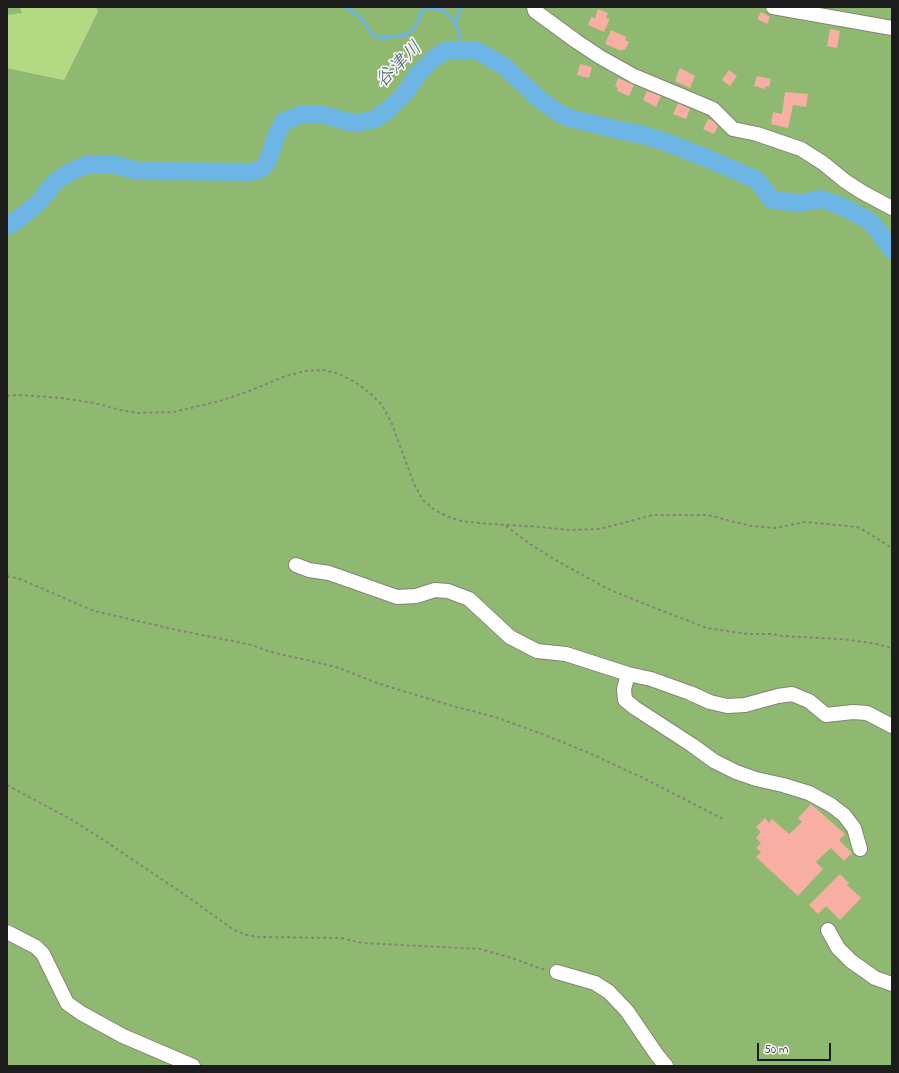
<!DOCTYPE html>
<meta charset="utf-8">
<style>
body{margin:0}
#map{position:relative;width:899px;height:1073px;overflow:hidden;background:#eee8d1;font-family:"Indie Flower",sans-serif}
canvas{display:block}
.frame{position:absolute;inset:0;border:8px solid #1c1c1c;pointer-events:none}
.scale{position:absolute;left:757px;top:1043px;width:74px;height:18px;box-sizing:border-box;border:2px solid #1c1c1c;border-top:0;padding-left:5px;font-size:12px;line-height:14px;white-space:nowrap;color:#1c1c1c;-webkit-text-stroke:3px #f6f6f2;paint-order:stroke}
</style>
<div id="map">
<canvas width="899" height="1073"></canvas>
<div class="frame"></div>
<div class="scale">50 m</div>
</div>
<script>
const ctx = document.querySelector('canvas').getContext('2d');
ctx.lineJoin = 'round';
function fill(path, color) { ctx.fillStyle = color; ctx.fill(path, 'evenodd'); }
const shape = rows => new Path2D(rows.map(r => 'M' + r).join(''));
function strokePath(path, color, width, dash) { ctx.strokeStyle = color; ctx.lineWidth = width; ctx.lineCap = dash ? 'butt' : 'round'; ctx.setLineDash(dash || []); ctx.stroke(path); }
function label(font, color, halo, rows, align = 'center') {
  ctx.font = font + ' "Indie Flower","Klee One",sans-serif'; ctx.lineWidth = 3.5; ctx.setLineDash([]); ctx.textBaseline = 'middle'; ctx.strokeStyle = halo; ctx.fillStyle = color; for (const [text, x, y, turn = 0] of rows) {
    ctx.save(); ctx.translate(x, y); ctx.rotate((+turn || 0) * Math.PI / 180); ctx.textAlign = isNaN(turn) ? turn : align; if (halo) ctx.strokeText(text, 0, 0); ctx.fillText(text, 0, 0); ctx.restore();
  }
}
const green = shape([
 [7,7,100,7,64,80,7,68]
]);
const forest = shape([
 [7,7,20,7,22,13,7,15],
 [96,7,892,7,892,1066,7,1066,7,68,64,80,98,11]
]);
const stream = shape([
 [346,7,361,18,373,35,380,38,406,35,413,29,418,23,420,13,425,9,429,8,442,10,450,16,456,24,458,30,463,50],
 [456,24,460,7]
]);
const river = shape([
 [7,226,12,224,38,203,55,182,68,173,86,165,115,165,138,171,250,172,260,170,267,163,277,134,283,122,300,115,325,115,345,121,357,123,375,119,388,110,405,93,418,74,434,58,447,50,475,50,483,54,504,66,538,98,557,112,569,118,623,131,635,133,663,141,709,159,757,180,772,200,801,203,821,199,841,206,868,220,876,228,892,250]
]);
const building = shape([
 [598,9,608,13,606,18,610,19,604,32,588,25,591,17,595,18],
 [761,12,770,17,767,24,757,19],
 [830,29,840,31,837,48,827,46],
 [611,30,626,37,625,40,629,42,625,50,623,49,622,51,605,44],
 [580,64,592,67,589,78,577,75],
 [680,68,695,76,690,88,675,81],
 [729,70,737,76,730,86,722,80],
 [757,76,771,79,769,87,765,86,765,89,754,86],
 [618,78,634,85,629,96,617,91,618,88,615,86],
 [647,91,661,96,656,107,643,100],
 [785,92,808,94,806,107,793,105,788,128,771,124,773,112,782,114],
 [678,103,690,109,686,119,673,114],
 [708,119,713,121,718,126,714,134,703,129],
 [811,804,845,834,839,840,852,853,844,861,831,848,824,854,816,862,823,869,798,896,756,857,761,852,756,848,761,843,756,838,761,832,756,827,765,818,769,823,772,819,789,834,802,822,798,818],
 [840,874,849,883,847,885,861,898,840,920,826,906,818,914,809,905]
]);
const path = shape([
 [7,396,21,395,62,398,94,403,121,410,137,413,174,412,220,401,252,390,283,377,305,371,324,370,339,374,355,382,371,394,382,405,392,424,414,484,423,500,433,509,446,516,461,521,478,523,541,527,569,530,600,529,653,515,708,515,734,522,752,526,775,528,805,522,857,527,865,531,892,548],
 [506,526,530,544,557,561,608,589,655,608,707,628,748,634,773,634,782,636,841,639,872,643,892,648],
 [7,576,20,579,94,611,177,630,252,645,271,652,324,664,339,668,380,684,456,707,473,711,498,718,542,734,587,752,641,777,725,820],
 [7,785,72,820,105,841,185,895,234,930,246,935,260,937,341,938,363,943,480,949,515,959,539,968,546,970]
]);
const minor = shape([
 [534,7,535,11,576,41,600,57,634,76,713,109,733,129,757,134,801,149,823,163,845,181,862,192,892,208],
 [773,7,892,28],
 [296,565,309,570,329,573,397,597,416,596,435,590,448,591,469,599,510,637,537,651,566,654,628,674,651,679,690,693,710,702,727,706,745,705,778,696,792,694,809,701,826,715,853,712,867,713,892,726],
 [628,674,624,689,625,700,635,708,692,745,714,761,736,772,756,779,783,785,809,793,831,805,844,815,854,828,860,849],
 [828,930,838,948,851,961,875,978,892,984],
 [7,932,36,947,43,954,67,1003,81,1013,123,1036,193,1066],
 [557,972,595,983,609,992,627,1011,657,1055,666,1066]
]);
const waterNames = [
 ["谷津川",400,66,-45]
];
fill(green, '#b4d983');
fill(forest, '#8fb971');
strokePath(stream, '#6cb5e4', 3);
strokePath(river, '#6cb5e4', 18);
fill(building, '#f7aea3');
strokePath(minor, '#858276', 16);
strokePath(path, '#858276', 2, [3, 3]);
strokePath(minor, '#fff', 14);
label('italic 19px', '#3c596c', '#f6f6f2', waterNames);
</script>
